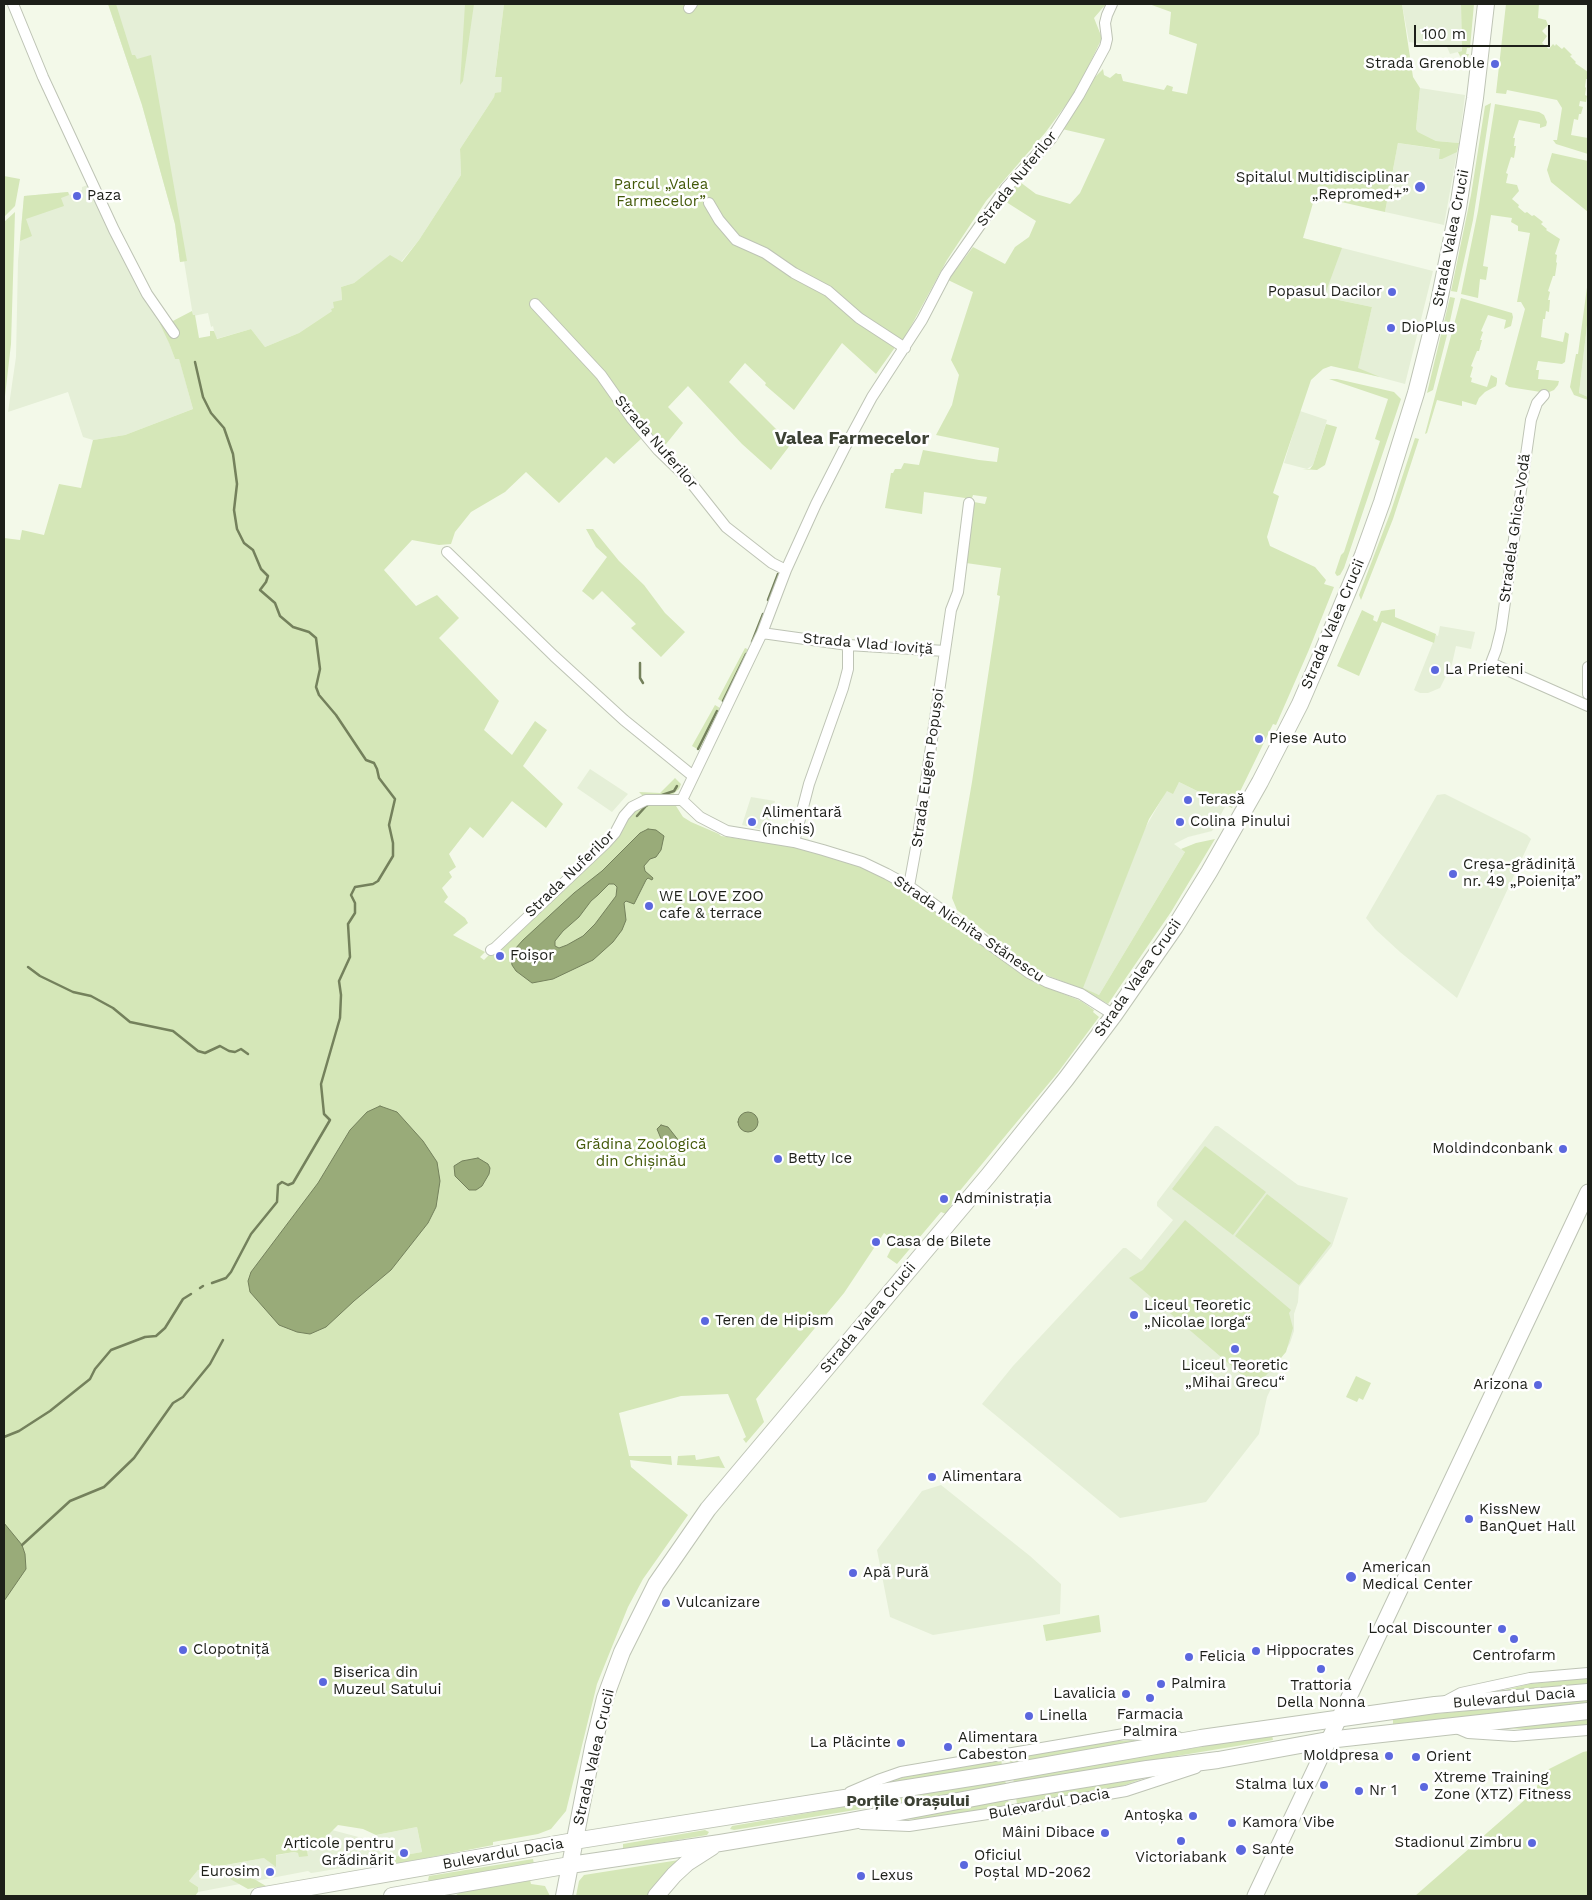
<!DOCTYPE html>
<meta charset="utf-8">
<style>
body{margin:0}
#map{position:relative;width:1592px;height:1900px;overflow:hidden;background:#f3f9e9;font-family:"Work Sans",sans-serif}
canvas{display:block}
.frame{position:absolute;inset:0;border:5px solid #1d1f19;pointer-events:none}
.scale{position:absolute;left:1414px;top:25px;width:136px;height:22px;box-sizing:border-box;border:2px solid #1d1f19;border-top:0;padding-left:6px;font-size:15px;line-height:18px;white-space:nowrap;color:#1d1f19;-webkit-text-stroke:4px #fff;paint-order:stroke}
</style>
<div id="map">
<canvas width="1592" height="1900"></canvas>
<div class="frame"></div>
<div class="scale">100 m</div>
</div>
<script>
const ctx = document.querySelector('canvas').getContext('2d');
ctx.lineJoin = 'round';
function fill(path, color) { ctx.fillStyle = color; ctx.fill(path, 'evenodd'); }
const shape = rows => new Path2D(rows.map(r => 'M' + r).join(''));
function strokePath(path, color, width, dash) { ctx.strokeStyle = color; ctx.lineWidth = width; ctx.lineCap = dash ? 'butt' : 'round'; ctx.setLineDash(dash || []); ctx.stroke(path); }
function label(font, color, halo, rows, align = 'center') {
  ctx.font = font + ' "Work Sans",sans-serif'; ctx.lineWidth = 5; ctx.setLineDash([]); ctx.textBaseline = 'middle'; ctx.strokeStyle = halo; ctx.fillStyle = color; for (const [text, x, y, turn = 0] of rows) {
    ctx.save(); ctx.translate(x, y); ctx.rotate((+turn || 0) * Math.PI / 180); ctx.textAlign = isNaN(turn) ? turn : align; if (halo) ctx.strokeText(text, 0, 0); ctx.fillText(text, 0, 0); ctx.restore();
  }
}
const built = shape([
 [108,4,504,4,495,76,503,77,501,92,495,94,494,97,460,149,461,175,419,240,401,262,390,256,354,283,341,287,342,300,332,311,299,333,265,347,251,329,216,339,213,326,211,327,208,313,193,316,184,261,180,262,175,224,142,105],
 [1402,4,1461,4,1462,51,1450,54,1447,47,1409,42],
 [1420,88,1465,95,1459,143,1436,141,1418,132,1416,129],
 [1398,143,1457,152,1444,225,1385,212],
 [88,185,111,235,167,337,175,359,179,358,193,409,125,435,93,440,83,437,68,392,8,412,16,357,18,261,24,196,68,192,70,195,82,190,82,187],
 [1303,238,1433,271,1405,384,1357,371,1372,307,1324,297],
 [1588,317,1588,397,1579,393],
 [1300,411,1327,420,1313,465,1307,469,1284,463],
 [1440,626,1475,632,1471,649,1456,646,1452,664,1440,688,1428,693,1420,693,1414,690,1436,635,1438,636],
 [590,769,628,794,612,812,577,788],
 [1179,782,1226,805,1212,831,1188,837,1174,844,1185,852,1099,995,1082,989,1144,830,1167,790],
 [1445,794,1527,835,1531,839,1457,998,1400,952,1375,929,1366,918,1437,795],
 [751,797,775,801,768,831,742,825],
 [1215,1126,1218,1126,1298,1185,1348,1198,1332,1246,1299,1287,1298,1302,1294,1314,1294,1331,1290,1343,1280,1360,1283,1363,1267,1397,1259,1434,1206,1502,1120,1518,982,1404,1013,1366,1123,1248,1126,1248,1141,1260,1173,1220,1157,1206,1157,1202],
 [941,1485,1030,1556,1061,1584,1060,1614,933,1635,890,1617,877,1550,922,1491],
 [417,1827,422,1852,393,1857,389,1849,376,1835],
 [332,1830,366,1839,376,1847,387,1860,318,1872,311,1873,308,1871,198,1892,198,1887,189,1881,198,1870,201,1870,294,1852,308,1856,306,1843,321,1841]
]);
const green = shape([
 [108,4,116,4,132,55,135,55,137,59,151,55,187,261,180,262,175,224,142,105],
 [465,4,474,4,463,81,460,85],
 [504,4,1106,4,1094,18,1102,38,1077,90,1045,133,986,201,947,260,904,339,896,346,876,374,842,343,794,410,765,385,766,383,745,363,729,382,791,444,771,470,742,444,688,386,668,407,683,423,658,454,642,438,614,464,606,457,559,503,526,472,505,492,471,512,455,532,451,544,439,545,412,540,384,570,416,606,437,595,459,618,439,638,499,701,484,730,512,755,535,721,547,730,523,766,563,804,546,828,512,801,483,838,470,827,449,854,456,867,449,872,452,877,442,888,448,897,444,902,465,918,468,923,453,935,485,952,480,957,484,960,628,815,646,803,669,803,676,806,683,817,691,822,719,834,721,836,807,849,847,861,875,873,899,885,1034,982,1081,1001,1094,1010,1093,1012,1099,1017,1059,1071,958,1193,946,1214,941,1212,897,1264,887,1257,895,1241,884,1233,844,1293,756,1399,764,1422,746,1443,743,1439,746,1437,728,1394,681,1396,619,1413,629,1456,671,1456,672,1465,630,1460,631,1467,688,1515,643,1579,628,1607,597,1684,566,1811,551,1829,538,1834,493,1842,493,1845,396,1864,393,1857,422,1852,417,1827,376,1835,363,1829,338,1825,322,1841,306,1843,308,1856,299,1857,298,1853,294,1852,276,1855,276,1867,264,1858,198,1870,189,1881,198,1887,198,1892,195,1896,4,1896,4,538,20,540,22,530,44,535,59,484,81,488,93,440,125,435,193,409,179,359,175,359,169,343,158,320,160,318,169,323,192,311,193,315,195,315,199,338,210,336,210,331,214,331,217,339,251,329,265,347,299,333,332,311,331,309,334,308,333,302,342,300,341,287,354,283,390,255,402,262,419,240,461,175,460,149,494,97,495,93,501,92,502,77,495,77],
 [1149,4,1402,4,1413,77,1420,88,1416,129,1418,132,1436,141,1459,143,1457,152,1442,159,1439,159,1440,149,1398,143,1385,212,1315,196,1303,238,1342,248,1324,297,1372,307,1358,368,1380,377,1331,366,1323,369,1311,380,1273,493,1279,496,1267,537,1270,546,1315,567,1326,580,1324,584,1334,587,1308,652,1276,725,1273,724,1232,808,1179,782,1173,794,1167,791,1149,819,1083,988,1099,995,1185,852,1181,849,1196,843,1215,839,1171,912,1108,1004,1082,989,1036,971,957,910,952,898,972,782,1000,596,997,595,1001,568,966,563,974,502,985,504,987,497,973,495,971,501,965,501,965,498,924,492,922,514,885,508,891,473,893,473,895,469,901,469,904,463,919,465,923,450,979,460,997,462,999,448,936,435,952,405,959,375,951,360,973,292,948,280,973,247,1005,264,1015,247,1029,237,1036,221,1003,200,1009,192,1020,182,1036,194,1070,204,1080,193,1105,139,1062,129,1091,81,1103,69,1104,75,1110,78,1116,73,1118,74,1121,74,1123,81,1164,90,1167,85,1173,87,1172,91,1187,94,1197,44,1169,34,1171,12],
 [1461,4,1474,4,1470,48,1467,48,1466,54,1469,54,1466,61,1460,56,1458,52,1462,51],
 [1506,4,1539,4,1538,18,1546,20,1548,25,1542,31,1547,36,1542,43,1549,49,1553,44,1555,46,1556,44,1562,49,1564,47,1572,55,1570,56,1576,62,1575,63,1588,72,1588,79,1586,79,1585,87,1586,88,1585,95,1587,96,1586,102,1580,101,1579,106,1583,107,1581,114,1579,114,1578,120,1574,119,1571,135,1588,138,1588,154,1556,144,1553,140,1557,140,1562,108,1557,100,1507,90,1506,94,1496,93],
 [1491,103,1473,220,1457,292,1451,291,1471,195,1485,106],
 [1495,104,1539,112,1544,115,1547,122,1546,126,1540,128,1540,124,1519,120,1513,138,1515,138,1514,146,1516,146,1514,158,1511,157,1506,173,1508,174,1506,183,1517,185,1519,191,1512,199,1519,205,1518,207,1525,213,1527,212,1532,216,1534,215,1543,222,1541,224,1547,229,1546,230,1560,239,1555,254,1557,255,1556,262,1557,263,1555,276,1553,276,1548,291,1550,292,1548,300,1550,300,1549,312,1546,311,1545,319,1543,319,1541,337,1563,342,1565,332,1569,334,1565,362,1562,364,1538,361,1536,370,1539,370,1538,379,1559,381,1558,385,1554,390,1547,393,1509,387,1505,384,1525,309,1521,302,1517,302,1530,233,1518,231,1518,226,1511,222,1512,218,1491,215,1483,266,1488,267,1486,280,1480,279,1478,298,1461,294,1478,211],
 [1552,153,1588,161,1588,212,1551,182,1547,170],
 [4,176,20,179,15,206,4,217],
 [68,192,69,195,61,198,64,206,26,219,32,236,20,241,24,196],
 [15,212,11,344,4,405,4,222],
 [1588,280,1588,317,1579,393,1588,397,1588,400,1574,395,1570,387,1576,354,1578,354],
 [1450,297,1455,298,1447,335,1433,390,1427,393],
 [1461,298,1512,313,1513,317,1511,326,1504,329,1506,320,1488,315,1481,331,1483,332,1480,340,1482,340,1479,351,1477,351,1471,366,1473,367,1470,377,1472,378,1471,382,1487,387,1491,375,1497,378,1497,382,1496,386,1485,392,1479,398,1476,405,1462,401,1462,406,1437,400,1427,433,1425,434],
 [1329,379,1337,379,1394,392,1401,399,1344,568,1340,575,1337,576,1335,573,1341,555,1344,552,1380,441,1375,439,1388,399],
 [1326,424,1337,427,1325,465,1317,470,1302,469,1310,469,1313,465],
 [1415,438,1419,439,1393,519,1361,600,1359,595,1391,511],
 [586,529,593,529,619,561,644,585,665,613,685,632,661,657,631,628,636,624,602,591,593,600,582,591,607,557,596,547],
 [1395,609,1395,617,1436,634,1434,643,1382,622,1359,676,1337,666,1362,610,1374,616,1373,620,1377,622,1381,611],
 [745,648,750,650,723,702,718,699],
 [715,705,720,708,699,750,692,746],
 [675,778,681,784,679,789,672,795,644,797,639,792,660,793],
 [1205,1146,1266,1192,1233,1235,1172,1189],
 [1267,1194,1331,1243,1299,1285,1235,1236],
 [1185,1220,1291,1310,1289,1313,1293,1328,1286,1352,1256,1387,1129,1278,1143,1270],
 [1356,1376,1371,1383,1363,1400,1359,1398,1357,1402,1346,1397],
 [695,1455,696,1460,719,1456,725,1468,677,1465,678,1456],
 [1099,1615,1101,1632,1046,1641,1043,1625],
 [1588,1678,1588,1684,1501,1691,1529,1684],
 [1588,1699,1588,1704,1393,1724,1393,1718],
 [1588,1718,1588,1725,1537,1730,1506,1728],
 [1272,1735,1273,1740,1014,1783,1013,1778],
 [1134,1740,1136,1741,1011,1764,1009,1757,1103,1742],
 [1588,1751,1588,1896,1415,1896,1536,1790,1541,1773,1583,1752],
 [1001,1759,1002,1765,885,1783,917,1773],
 [1143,1777,1142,1779,1122,1786,1017,1804,1016,1797],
 [1005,1779,1006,1785,734,1830,730,1829,732,1826],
 [1008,1799,1009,1806,924,1819,895,1820],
 [705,1830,709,1832,707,1835,623,1849,623,1844],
 [533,1859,534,1864,431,1882,428,1880,429,1876],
 [679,1860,650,1896,576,1896,579,1881,584,1875],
 [239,1872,242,1872,266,1886,248,1889,223,1875],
 [530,1880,531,1884,545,1886,550,1896,455,1896,460,1892]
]);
const water = shape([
 [648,829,656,830,664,836,661,850,656,857,650,859,644,866,645,871,653,878,652,880,648,878,646,880,634,904,626,901,624,903,626,920,622,930,613,942,593,960,553,979,532,983,516,971,512,965,511,957,515,949,523,940,574,893,602,871,640,833,648,829],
 [609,884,614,884,617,887,616,896,595,924,583,936,567,945,559,948,555,946,555,941,563,931,579,917,591,901,598,895,609,884],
 [380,1106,397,1112,423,1141,437,1162,440,1181,436,1207,428,1223,391,1270,354,1301,326,1327,310,1334,297,1332,279,1325,250,1292,248,1281,251,1272,318,1183,350,1130,367,1112,380,1106],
 '738 1122a10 10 0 1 1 20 0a10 10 0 1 1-20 0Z',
 [661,1125,668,1127,679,1141,680,1145,676,1150,672,1151,669,1149,662,1141,657,1129,661,1125],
 [478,1158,488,1164,490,1168,489,1174,482,1186,476,1190,469,1190,455,1176,454,1166,462,1161,478,1158],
 [4,1523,22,1545,25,1554,26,1569,4,1601,4,1523]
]);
const stream = shape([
 [195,362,203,397,211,413,224,428,233,454,237,484,234,510,237,529,244,543,253,550,261,569,268,576,266,582,260,590,275,603,280,616,293,627,309,632,316,638,320,669,316,687,319,695,336,715,366,760,374,763,377,769,379,778,395,799,389,825,393,843,393,856,378,881,373,884,355,887,351,895,355,903,355,913,348,924,350,957,339,981,341,995,340,1018,321,1084,324,1114,330,1120,293,1183,288,1185,282,1182,278,1185,277,1202,251,1234,231,1272,226,1278,212,1283],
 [768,600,778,574],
 [752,642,763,614],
 [640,663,640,678,643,683],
 [723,701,746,654],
 [698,749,717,711],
 [662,795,674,791,677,786],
 [637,816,646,806,650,804],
 [28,967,40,976,73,992,91,996,113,1008,130,1022,173,1031,198,1051,205,1053,220,1046,229,1051,235,1052,241,1049,248,1054],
 [200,1288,203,1286],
 [4,1437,19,1431,50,1411,90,1379,95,1369,111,1350,145,1337,156,1336,165,1328,183,1299,191,1294],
 [22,1545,70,1501,104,1487,134,1458,173,1403,183,1397,210,1364,223,1340]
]);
const street = shape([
 [13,4,43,77,114,230,147,294,174,333],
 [689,8,692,4],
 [709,203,719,220,736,240,765,253,794,273,828,291,859,318,905,348],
 [535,304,601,375,632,419,658,450,688,479,726,527,772,563,786,570],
 [1544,395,1537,403,1531,420,1501,630,1496,650,1491,663,1588,706],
 [447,552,554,656,624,720,693,776],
 [762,633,848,645,945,651],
 [1588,667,1588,694],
 [682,800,762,633,786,570,816,504,844,449,872,397,922,320,946,274,1006,188,1051,139,1079,95,1105,47,1107,39,1105,23,1107,15,1112,4],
 [682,800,700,817,727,831,794,842,823,850,862,862,887,874,909,886,1029,973,1047,982,1081,994,1114,1015],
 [794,842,809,784,843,688,848,669,848,645],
 [909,886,917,842,951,610,958,592,969,503],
 [491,950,495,948,606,843,615,833,624,816,632,807,646,800,682,800],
 [1446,1701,1461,1693,1530,1678,1588,1673],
 [1454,1727,1468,1733,1514,1736,1588,1730],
 [850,1792,878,1780,901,1772,1124,1734,1178,1737],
 [862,1824,909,1826,1014,1810,1126,1791,1196,1768]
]);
const secondary = shape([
 [1255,1896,1588,1192]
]);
const primary = shape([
 [259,1896,574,1841,1008,1772,1201,1738,1435,1705,1588,1692],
 [392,1896,570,1865,720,1843,846,1822,1011,1791,1147,1769,1218,1760,1328,1740,1588,1711],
 [564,1896,593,1747,605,1698,622,1652,656,1584,708,1509,988,1176,1066,1079,1114,1015,1175,927,1209,872,1260,782,1300,704,1322,653,1363,555,1382,502,1416,393,1438,306,1458,208,1475,98,1486,4],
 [656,1896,674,1875,687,1863,712,1847]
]);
const markers = [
 [1495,64,5,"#5b67de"],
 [1420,187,6,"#5b67de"],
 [77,196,5,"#5b67de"],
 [1392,292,5,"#5b67de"],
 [1391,328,5,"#5b67de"],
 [1435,670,5,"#5b67de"],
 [1259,739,5,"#5b67de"],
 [1188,800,5,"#5b67de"],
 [752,822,5,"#5b67de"],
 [1180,822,5,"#5b67de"],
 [1453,874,5,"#5b67de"],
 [649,906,5,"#5b67de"],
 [500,956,5,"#5b67de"],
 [1563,1149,5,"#5b67de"],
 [778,1159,5,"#5b67de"],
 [944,1199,5,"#5b67de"],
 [876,1242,5,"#5b67de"],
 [1134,1315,5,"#5b67de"],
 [705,1321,5,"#5b67de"],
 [1235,1349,5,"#5b67de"],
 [1538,1385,5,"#5b67de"],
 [932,1477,5,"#5b67de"],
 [1469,1519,5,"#5b67de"],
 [853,1573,5,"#5b67de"],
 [1351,1577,6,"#5b67de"],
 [666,1603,5,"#5b67de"],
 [1502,1629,5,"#5b67de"],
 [1514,1639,5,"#5b67de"],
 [183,1650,5,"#5b67de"],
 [1256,1651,5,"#5b67de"],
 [1189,1657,5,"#5b67de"],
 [1321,1669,5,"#5b67de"],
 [323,1682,5,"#5b67de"],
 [1161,1684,5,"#5b67de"],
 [1126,1694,5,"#5b67de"],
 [1150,1698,5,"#5b67de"],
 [1029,1716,5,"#5b67de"],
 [901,1743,5,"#5b67de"],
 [948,1747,5,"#5b67de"],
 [1389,1756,5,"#5b67de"],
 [1416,1757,5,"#5b67de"],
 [1324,1785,5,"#5b67de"],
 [1424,1787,5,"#5b67de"],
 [1359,1791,5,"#5b67de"],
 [1193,1816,5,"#5b67de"],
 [1232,1823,5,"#5b67de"],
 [1105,1833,5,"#5b67de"],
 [1181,1841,5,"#5b67de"],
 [1532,1843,5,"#5b67de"],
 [1241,1850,6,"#5b67de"],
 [404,1853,5,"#5b67de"],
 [964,1865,5,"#5b67de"],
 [270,1872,5,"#5b67de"],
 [861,1876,5,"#5b67de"]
];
const poiNames = [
 ["Strada Grenoble",1485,64,"right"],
 ["Spitalul Multidisciplinar",1409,178,"right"],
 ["„Repromed+”",1409,195,"right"],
 ["Paza",87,196],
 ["Popasul Dacilor",1382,292,"right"],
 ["DioPlus",1401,328],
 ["La Prieteni",1445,670],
 ["Piese Auto",1269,739],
 ["Terasă",1198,800],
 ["Alimentară",762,813],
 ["(închis)",762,830],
 ["Colina Pinului",1190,822],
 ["Creșa-grădiniță",1463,865],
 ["nr. 49 „Poienița”",1463,882],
 ["WE LOVE ZOO",659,897],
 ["cafe & terrace",659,914],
 ["Foișor",510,956],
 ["Moldindconbank",1553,1149,"right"],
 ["Betty Ice",788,1159],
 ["Administrația",954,1199],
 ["Casa de Bilete",886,1242],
 ["Liceul Teoretic",1144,1306],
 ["„Nicolae Iorga“",1144,1323],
 ["Teren de Hipism",715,1321],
 ["Liceul Teoretic",1235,1366,"center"],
 ["„Mihai Grecu“",1235,1383,"center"],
 ["Arizona",1528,1385,"right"],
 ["Alimentara",942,1477],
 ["KissNew",1479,1510],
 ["BanQuet Hall",1479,1527],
 ["American",1362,1568],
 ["Medical Center",1362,1585],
 ["Apă Pură",863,1573],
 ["Vulcanizare",676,1603],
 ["Local Discounter",1492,1629,"right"],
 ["Clopotniță",193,1650],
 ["Hippocrates",1266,1651],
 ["Centrofarm",1514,1656,"center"],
 ["Felicia",1199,1657],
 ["Biserica din",333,1673],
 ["Muzeul Satului",333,1690],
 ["Palmira",1171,1684],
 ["Trattoria",1321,1686,"center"],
 ["Della Nonna",1321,1703,"center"],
 ["Lavalicia",1116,1694,"right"],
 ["Farmacia",1150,1715,"center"],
 ["Palmira",1150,1732,"center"],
 ["Linella",1039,1716],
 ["Alimentara",958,1738],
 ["Cabeston",958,1755],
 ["La Plăcinte",891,1743,"right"],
 ["Moldpresa",1379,1756,"right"],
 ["Orient",1426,1757],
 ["Xtreme Training",1434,1778],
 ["Zone (XTZ) Fitness",1434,1795],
 ["Stalma lux",1314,1785,"right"],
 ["Nr 1",1369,1791],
 ["Antoșka",1183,1816,"right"],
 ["Kamora Vibe",1242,1823],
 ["Mâini Dibace",1095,1833,"right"],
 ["Stadionul Zimbru",1522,1843,"right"],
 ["Articole pentru",394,1844,"right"],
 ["Grădinărit",394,1861,"right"],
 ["Sante",1252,1850],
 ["Oficiul",974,1856],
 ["Poștal MD-2062",974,1873],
 ["Victoriabank",1181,1858,"center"],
 ["Eurosim",260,1872,"right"],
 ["Lexus",871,1876]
];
const streetNames = [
 ["Strada Nuferilor",1017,179,-51],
 ["Strada Valea Crucii",1451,238,-79],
 ["Strada Nuferilor",656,442,49],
 ["Stradela Ghica-Vodă",1515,528,-82],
 ["Strada Valea Crucii",1333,624,-67],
 ["Strada Vlad Ioviță",868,644,5],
 ["Strada Eugen Popușoi",928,768,-82],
 ["Strada Nuferilor",570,874,-44],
 ["Strada Nichita Stănescu",969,929,34],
 ["Strada Valea Crucii",1138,978,-55],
 ["Strada Valea Crucii",868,1318,-50],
 ["Bulevardul Dacia",1514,1698,-5],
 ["Strada Valea Crucii",594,1757,-77],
 ["Bulevardul Dacia",1049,1804,-10],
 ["Bulevardul Dacia",503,1854,-10]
];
const parkNames = [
 ["Parcul „Valea",661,185],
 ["Farmecelor”",661,202],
 ["Grădina Zoologică",641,1145],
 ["din Chișinău",641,1162]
];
const neighbourhoodNames = [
 ["Porțile Orașului",908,1801]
];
const quarterNames = [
 ["Valea Farmecelor",852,439]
];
fill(built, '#e5efd7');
fill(green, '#d5e7b8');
fill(water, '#99ab79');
strokePath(water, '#74815c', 1);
strokePath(stream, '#74815c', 2.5);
strokePath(street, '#bec4b5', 12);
strokePath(secondary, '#bec4b5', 17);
strokePath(primary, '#bec4b5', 18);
strokePath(street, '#fff', 10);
strokePath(secondary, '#fff', 15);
strokePath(primary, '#fff', 16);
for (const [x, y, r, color] of markers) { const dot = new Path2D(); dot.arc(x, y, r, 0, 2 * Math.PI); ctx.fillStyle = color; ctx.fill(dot); strokePath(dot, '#fff', 2); }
label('15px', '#1d1f19', '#fff', poiNames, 'left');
label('15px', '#1d1f19', '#fff', streetNames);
label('15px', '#435909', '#fff', parkNames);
label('bold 16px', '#3c4134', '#fff', neighbourhoodNames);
label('bold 18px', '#3c4134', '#fff', quarterNames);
</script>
